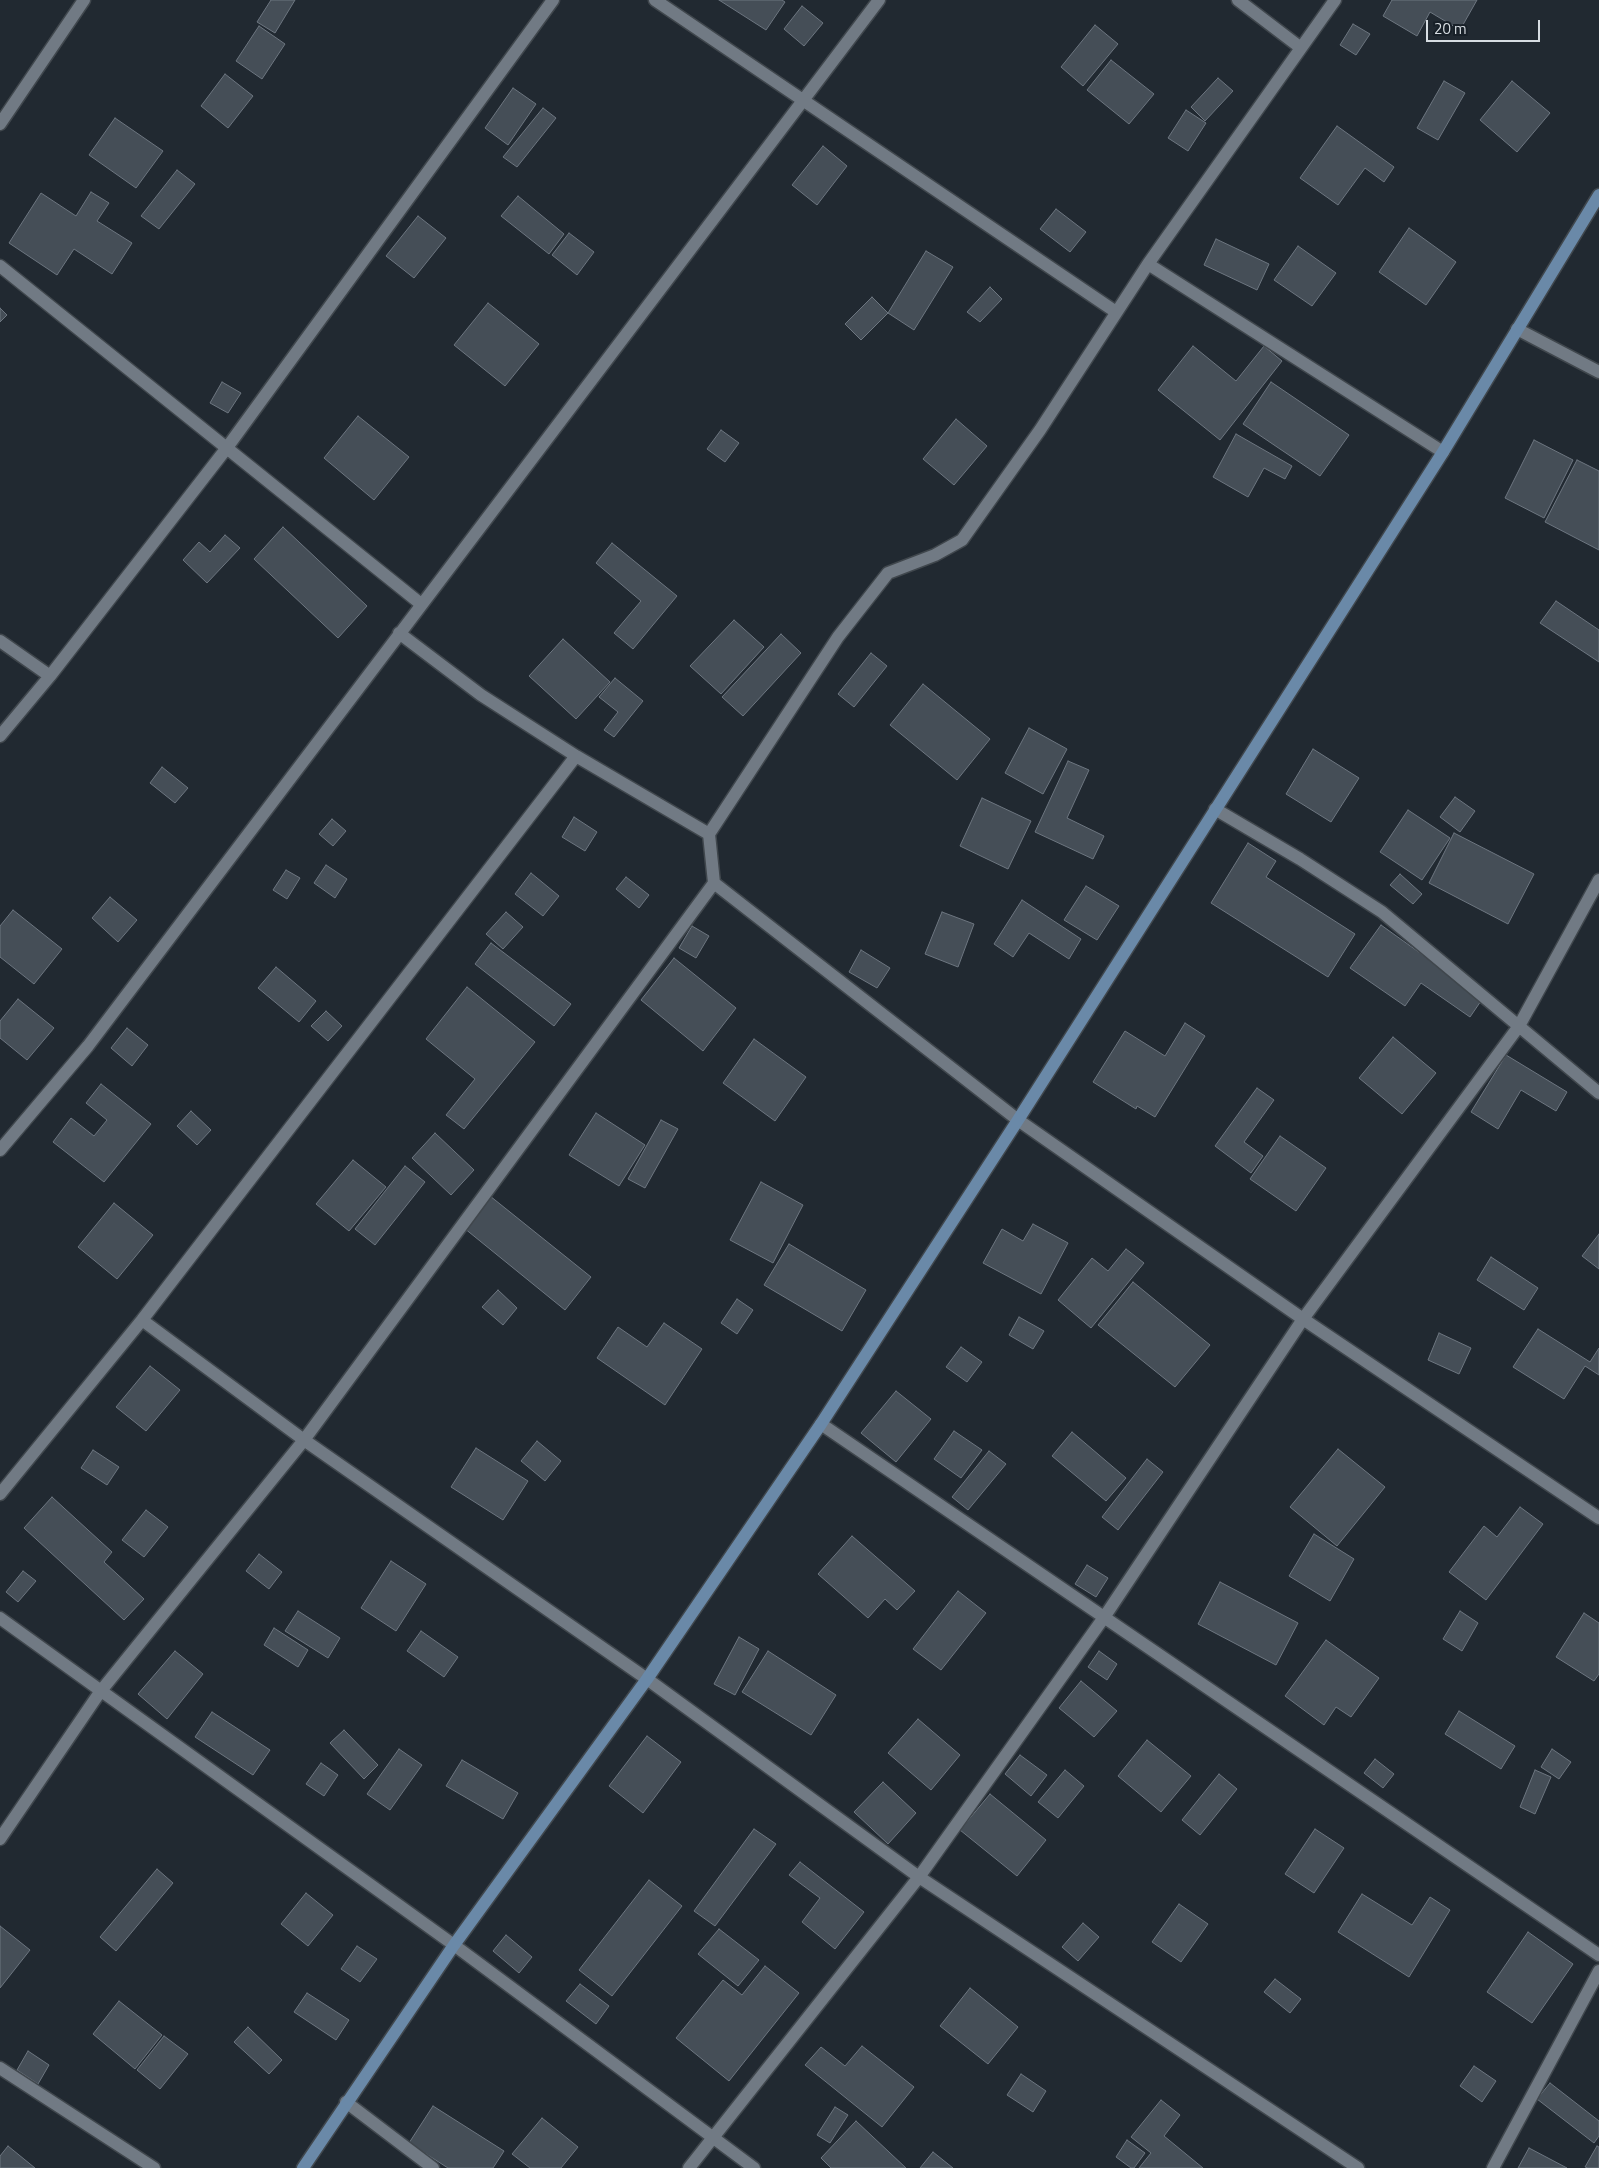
<!DOCTYPE html>
<style>
body{margin:0}
#map{position:relative;width:1599px;height:2168px;overflow:hidden;background:#212931;font-family:"Titillium Web",sans-serif}
canvas{display:block}
.scale{position:absolute;left:1426px;top:20px;width:114px;height:22px;box-sizing:border-box;border:2px solid #d7dde2;border-top:0;padding-left:6px;font-size:15px;line-height:18px;white-space:nowrap;color:#d7dde2;-webkit-text-stroke:4px #182028;paint-order:stroke}
</style>
<div id="map">
<canvas width="1599" height="2168"></canvas>
<div class="scale">20 m</div>
</div>
<script>
const ctx = document.querySelector('canvas').getContext('2d');
ctx.lineJoin = 'round';
function fill(path, color) { ctx.fillStyle = color; ctx.fill(path, 'evenodd'); }
const shape = rows => new Path2D(rows.map(r => 'M' + r).join(''));
function strokePath(path, color, width, dash) { ctx.strokeStyle = color; ctx.lineWidth = width; ctx.lineCap = dash ? 'butt' : 'round'; ctx.setLineDash(dash || []); ctx.stroke(path); }
const building = shape([
 [271,0,295,0,275,33,257,22,271,0],
 [719,0,782,0,785,2,766,30,719,0],
 [1392,0,1477,0,1460,30,1430,12,1417,36,1383,16,1392,0],
 [802,6,823,23,804,46,784,29,802,6],
 [1353,24,1370,34,1356,55,1340,45,1353,24],
 [1095,25,1118,44,1083,86,1061,67,1095,25],
 [259,26,285,44,262,79,236,61,259,26],
 [1111,60,1154,94,1129,124,1087,90,1111,60],
 [225,74,253,96,228,128,201,106,225,74],
 [1218,78,1233,91,1205,121,1191,107,1218,78],
 [1444,81,1465,93,1438,140,1417,128,1444,81],
 [1512,81,1550,113,1517,152,1480,120,1512,81],
 [513,88,536,104,508,145,485,128,513,88],
 [543,108,556,118,517,167,503,157,543,108],
 [1186,110,1206,123,1188,151,1168,138,1186,110],
 [115,118,163,151,136,188,89,155,115,118],
 [1337,126,1394,167,1384,182,1365,168,1338,205,1300,178,1337,126],
 [823,146,847,166,817,205,792,185,823,146],
 [177,170,195,184,159,229,141,216,177,170],
 [91,192,109,203,97,221,132,243,112,274,74,249,57,275,9,243,41,193,76,216,91,192],
 [518,196,564,234,549,254,501,216,518,196],
 [1056,209,1086,232,1070,252,1040,229,1056,209],
 [418,216,446,238,414,278,386,256,418,216],
 [1409,228,1456,262,1426,305,1379,272,1409,228],
 [569,233,594,252,577,275,552,255,569,233],
 [1216,239,1269,264,1257,290,1204,265,1216,239],
 [1298,246,1336,273,1312,306,1274,280,1298,246],
 [926,251,953,267,914,330,888,313,926,251],
 [990,287,1002,299,980,322,967,312,990,287],
 [872,297,888,313,861,340,845,324,872,297],
 [488,303,539,344,505,386,454,345,488,303],
 [0,308,7,315,0,322,0,308],
 [1193,346,1236,381,1264,346,1282,361,1220,440,1158,390,1193,346],
 [222,382,241,393,228,413,210,403,222,382],
 [1271,382,1349,435,1320,476,1243,424,1271,382],
 [358,416,409,457,374,500,324,458,358,416],
 [956,419,987,446,954,485,923,459,956,419],
 [721,430,739,443,725,462,707,449,721,430],
 [1236,434,1292,466,1285,479,1264,468,1248,497,1213,477,1236,434],
 [1534,440,1573,460,1544,518,1505,498,1534,440],
 [1577,460,1599,471,1599,550,1545,522,1577,460],
 [283,527,367,606,338,638,254,559,283,527],
 [225,535,240,548,207,583,183,560,199,542,210,552,225,535],
 [612,543,677,596,633,649,614,633,641,601,596,563,612,543],
 [1556,601,1599,630,1599,662,1540,623,1556,601],
 [734,620,764,647,721,694,690,666,734,620],
 [781,634,801,653,743,716,722,697,781,634],
 [563,639,610,682,576,719,529,676,563,639],
 [871,653,887,666,854,707,838,694,871,653],
 [615,678,643,701,614,737,604,730,618,712,599,697,615,678],
 [923,684,990,739,957,780,890,725,923,684],
 [1029,728,1067,749,1043,794,1005,773,1029,728],
 [1313,749,1359,778,1331,822,1286,794,1313,749],
 [1068,761,1089,770,1067,818,1104,836,1093,859,1035,832,1068,761],
 [162,767,188,788,175,803,150,783,162,767],
 [1455,797,1475,811,1460,832,1440,817,1455,797],
 [982,798,1031,821,1008,869,960,846,982,798],
 [1408,810,1450,838,1422,880,1380,852,1408,810],
 [574,817,597,832,585,851,562,837,574,817],
 [332,819,346,831,333,846,319,834,332,819],
 [1454,833,1534,874,1508,924,1429,883,1454,833],
 [1248,843,1276,861,1266,877,1355,934,1328,977,1211,903,1248,843],
 [326,865,347,879,335,898,314,883,326,865],
 [286,870,300,878,287,899,273,890,286,870],
 [531,873,559,896,543,916,515,894,531,873],
 [1400,874,1422,894,1413,904,1390,885,1400,874],
 [626,877,649,895,639,908,616,889,626,877],
 [1086,886,1119,906,1097,940,1064,920,1086,886],
 [110,897,137,920,118,942,92,918,110,897],
 [1022,900,1081,939,1069,959,1029,933,1013,957,994,944,1022,900],
 [13,910,62,949,34,984,0,957,0,926,13,910],
 [506,912,523,927,503,949,486,934,506,912],
 [942,912,974,924,958,967,925,954,942,912],
 [1381,925,1483,998,1470,1017,1421,983,1405,1006,1350,968,1381,925],
 [692,926,709,936,696,958,679,948,692,926],
 [491,943,571,1004,554,1026,475,964,491,943],
 [861,950,890,968,877,988,849,972,861,950],
 [674,958,736,1008,703,1051,641,1000,674,958],
 [276,967,316,1001,299,1022,258,988,276,967],
 [467,987,535,1042,464,1129,446,1115,475,1079,426,1039,467,987],
 [18,999,54,1028,27,1060,0,1038,0,1021,18,999],
 [326,1011,342,1026,328,1041,311,1026,326,1011],
 [1185,1023,1205,1036,1155,1117,1137,1106,1136,1109,1093,1082,1125,1031,1165,1056,1185,1023],
 [127,1028,148,1045,132,1066,111,1048,127,1028],
 [1393,1037,1436,1073,1402,1114,1359,1078,1393,1037],
 [754,1039,806,1077,775,1121,723,1083,754,1039],
 [1506,1055,1567,1092,1556,1111,1521,1090,1498,1129,1471,1112,1506,1055],
 [101,1084,151,1124,104,1182,53,1142,71,1118,94,1136,107,1120,86,1103,101,1084],
 [1257,1088,1274,1100,1244,1142,1263,1156,1251,1173,1215,1146,1257,1088],
 [191,1111,211,1130,197,1145,177,1126,191,1111],
 [596,1113,645,1145,619,1186,569,1155,596,1113],
 [661,1120,678,1129,645,1188,628,1179,661,1120],
 [435,1133,474,1170,451,1195,412,1158,435,1133],
 [1280,1136,1326,1168,1296,1211,1250,1179,1280,1136],
 [353,1160,386,1187,349,1231,316,1204,353,1160],
 [405,1166,425,1182,375,1245,355,1229,405,1166],
 [761,1182,803,1205,773,1263,730,1240,761,1182],
 [490,1196,591,1277,565,1310,464,1228,490,1196],
 [114,1203,153,1235,117,1279,78,1247,114,1203],
 [1033,1224,1068,1243,1041,1294,983,1263,1002,1229,1023,1241,1033,1224],
 [1599,1234,1599,1269,1582,1256,1599,1234],
 [789,1244,866,1290,842,1331,764,1285,789,1244],
 [1126,1249,1144,1263,1091,1328,1058,1300,1092,1258,1108,1271,1126,1249],
 [1491,1257,1538,1288,1524,1310,1477,1280,1491,1257],
 [1133,1282,1210,1345,1175,1387,1098,1325,1133,1282],
 [498,1290,517,1308,503,1325,482,1307,498,1290],
 [737,1299,753,1310,737,1334,721,1323,737,1299],
 [1019,1317,1044,1331,1033,1349,1009,1335,1019,1317],
 [664,1323,702,1349,665,1405,597,1358,618,1327,647,1347,664,1323],
 [1538,1329,1590,1362,1599,1348,1599,1375,1585,1366,1564,1399,1513,1367,1538,1329],
 [1439,1333,1471,1348,1459,1374,1428,1360,1439,1333],
 [961,1347,982,1362,967,1382,946,1367,961,1347],
 [150,1366,180,1390,146,1431,116,1407,150,1366],
 [896,1391,931,1419,896,1462,861,1433,896,1391],
 [954,1431,982,1450,961,1478,934,1459,954,1431],
 [1072,1432,1126,1478,1106,1501,1052,1456,1072,1432],
 [537,1441,561,1461,545,1481,521,1461,537,1441],
 [476,1448,528,1481,503,1520,451,1487,476,1448],
 [1338,1449,1385,1487,1337,1546,1290,1507,1338,1449],
 [93,1450,119,1467,107,1485,81,1468,93,1450],
 [989,1451,1006,1464,968,1510,952,1497,989,1451],
 [1147,1459,1163,1472,1118,1530,1102,1517,1147,1459],
 [52,1497,112,1552,104,1562,144,1599,124,1620,24,1528,52,1497],
 [1520,1507,1543,1524,1486,1600,1449,1572,1484,1526,1497,1537,1520,1507],
 [146,1510,168,1527,144,1557,122,1540,146,1510],
 [1314,1534,1354,1559,1330,1601,1289,1576,1314,1534],
 [852,1536,915,1591,897,1610,885,1599,868,1618,818,1574,852,1536],
 [259,1554,282,1572,269,1589,246,1571,259,1554],
 [391,1561,426,1584,396,1631,361,1608,391,1561],
 [1087,1565,1108,1578,1096,1597,1075,1584,1087,1565],
 [23,1571,36,1581,18,1602,6,1592,23,1571],
 [1220,1582,1298,1623,1276,1665,1198,1624,1220,1582],
 [958,1591,986,1613,941,1670,913,1649,958,1591],
 [298,1611,340,1638,328,1658,285,1631,298,1611],
 [1460,1611,1478,1623,1462,1651,1443,1639,1460,1611],
 [1584,1613,1599,1623,1599,1674,1594,1681,1556,1657,1584,1613],
 [274,1628,308,1650,298,1667,264,1645,274,1628],
 [421,1631,458,1657,444,1677,407,1651,421,1631],
 [739,1637,759,1649,735,1695,714,1684,739,1637],
 [1326,1640,1379,1678,1351,1717,1336,1707,1324,1725,1285,1696,1326,1640],
 [175,1651,203,1674,167,1719,138,1694,175,1651],
 [768,1651,836,1695,811,1735,742,1692,768,1651],
 [1099,1651,1117,1664,1107,1680,1088,1667,1099,1651],
 [1081,1681,1117,1711,1094,1737,1059,1708,1081,1681],
 [1459,1711,1515,1746,1501,1769,1445,1734,1459,1711],
 [212,1712,270,1750,253,1775,195,1737,212,1712],
 [918,1719,960,1755,931,1790,888,1753,918,1719],
 [344,1730,378,1765,364,1779,330,1743,344,1730],
 [647,1736,681,1762,643,1813,609,1786,647,1736],
 [1147,1740,1191,1776,1161,1812,1118,1776,1147,1740],
 [399,1749,422,1765,390,1810,367,1794,399,1749],
 [1552,1749,1571,1762,1559,1779,1541,1767,1552,1749],
 [1020,1755,1047,1775,1031,1796,1005,1774,1020,1755],
 [1375,1759,1394,1774,1383,1788,1364,1773,1375,1759],
 [462,1760,518,1793,503,1819,446,1786,462,1760],
 [321,1763,338,1775,324,1796,306,1784,321,1763],
 [1065,1770,1084,1786,1058,1818,1038,1802,1065,1770],
 [1535,1770,1551,1777,1535,1814,1520,1807,1535,1770],
 [1219,1774,1237,1789,1200,1835,1182,1820,1219,1774],
 [883,1782,916,1813,888,1844,854,1812,883,1782],
 [990,1794,1046,1840,1017,1876,960,1830,990,1794],
 [754,1829,776,1844,715,1926,694,1911,754,1829],
 [1315,1829,1344,1848,1314,1893,1285,1874,1315,1829],
 [800,1862,864,1912,835,1949,802,1922,820,1898,789,1875,800,1862],
 [157,1869,173,1883,116,1951,100,1937,157,1869],
 [649,1880,682,1906,612,1996,579,1970,649,1880],
 [306,1893,333,1915,308,1946,281,1924,306,1893],
 [1362,1894,1412,1925,1430,1897,1450,1910,1409,1977,1338,1932,1362,1894],
 [1179,1904,1208,1924,1181,1962,1152,1942,1179,1904],
 [1083,1923,1099,1937,1078,1961,1062,1947,1083,1923],
 [0,1926,30,1950,0,1988,0,1926],
 [719,1929,759,1960,738,1986,698,1954,719,1929],
 [1528,1932,1573,1964,1532,2023,1487,1992,1528,1932],
 [506,1935,532,1957,519,1973,493,1951,506,1935],
 [357,1946,377,1959,360,1982,341,1969,357,1946],
 [765,1966,799,1993,729,2081,676,2038,723,1980,742,1995,765,1966],
 [1275,1979,1301,1999,1290,2013,1264,1992,1275,1979],
 [580,1984,609,2006,596,2024,566,2001,580,1984],
 [970,1988,1018,2027,988,2064,940,2026,970,1988],
 [307,1993,349,2020,336,2040,294,2012,307,1993],
 [119,2001,162,2035,135,2069,93,2034,119,2001],
 [248,2027,282,2060,269,2074,234,2042,248,2027],
 [164,2036,188,2054,160,2089,137,2070,164,2036],
 [862,2046,914,2087,882,2127,805,2065,821,2047,845,2066,862,2046],
 [28,2051,49,2065,38,2084,17,2070,28,2051],
 [1474,2066,1496,2081,1482,2102,1460,2086,1474,2066],
 [1021,2074,1046,2091,1033,2112,1007,2095,1021,2074],
 [1550,2083,1599,2121,1599,2136,1594,2143,1537,2099,1550,2083],
 [1161,2100,1180,2115,1164,2136,1203,2168,1139,2168,1151,2153,1131,2137,1161,2100],
 [433,2106,504,2151,493,2168,448,2168,409,2143,433,2106],
 [835,2107,848,2115,830,2143,817,2135,835,2107],
 [542,2118,578,2147,561,2168,530,2168,512,2154,542,2118],
 [856,2121,906,2168,831,2168,821,2158,856,2121],
 [1127,2140,1145,2153,1134,2168,1131,2168,1116,2157,1127,2140],
 [8,2146,35,2168,0,2168,0,2156,8,2146],
 [1597,2146,1599,2147,1599,2168,1588,2168,1585,2167,1597,2146],
 [1529,2148,1567,2168,1518,2168,1529,2148],
 [933,2152,953,2168,920,2168,933,2152]
]);
const street = shape([
 [655,0,1116,312],
 [1238,0,1301,48],
 [0,124,84,0],
 [1148,264,1443,452],
 [0,266,421,604],
 [1517,329,1599,372],
 [399,633,481,695,576,756,709,834,714,883,1018,1120,1303,1319,1599,1518],
 [0,641,50,676],
 [0,736,50,676,226,449,553,0],
 [1215,809,1300,859,1382,912,1599,1093],
 [709,834,838,637,888,573,935,555,962,540,1040,430,1148,264,1335,0],
 [0,1150,88,1046,879,0],
 [142,1320,304,1440,647,1679,919,1877,1358,2168],
 [821,1424,1599,1955],
 [0,1494,142,1320,576,756],
 [0,1618,454,1945,754,2168],
 [0,1839,100,1692,304,1440,714,883],
 [0,2068,154,2168],
 [346,2102,433,2168],
 [689,2168,919,1877,1105,1616,1303,1319,1519,1026,1599,880],
 [1493,2168,1599,1971]
]);
const secondary = shape([
 [303,2168,454,1945,647,1679,821,1424,1018,1120,1443,452,1599,195]
]);
fill(building, '#454e57');
strokePath(building, '#6d7680', 1);
strokePath(street, '#40474d', 15);
strokePath(secondary, '#40474d', 15);
strokePath(street, '#717a84', 12);
strokePath(secondary, '#6a89a8', 12);
</script>
